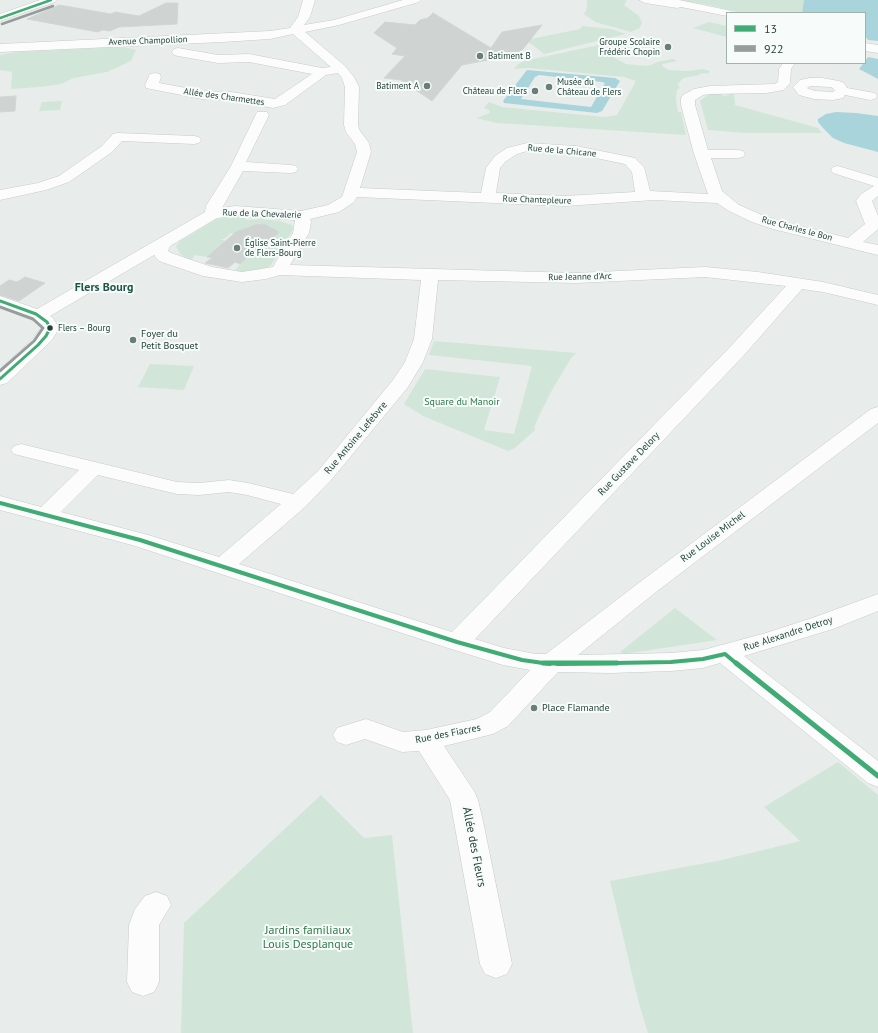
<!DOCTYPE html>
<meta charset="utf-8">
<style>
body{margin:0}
#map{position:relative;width:878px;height:1033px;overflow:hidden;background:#e8edeb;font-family:"PT Sans",sans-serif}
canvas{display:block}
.legend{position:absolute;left:726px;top:12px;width:140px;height:52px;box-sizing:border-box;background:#f7fbf9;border:1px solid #a3b1ad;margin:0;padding:5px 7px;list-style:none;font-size:12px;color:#24423a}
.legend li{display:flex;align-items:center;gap:8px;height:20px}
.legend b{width:20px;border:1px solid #a3b1ad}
</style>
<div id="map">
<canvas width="878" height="1033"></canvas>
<ul class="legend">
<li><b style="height:5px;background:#40ab75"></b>13</li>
<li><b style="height:5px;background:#959e9c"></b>922</li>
</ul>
</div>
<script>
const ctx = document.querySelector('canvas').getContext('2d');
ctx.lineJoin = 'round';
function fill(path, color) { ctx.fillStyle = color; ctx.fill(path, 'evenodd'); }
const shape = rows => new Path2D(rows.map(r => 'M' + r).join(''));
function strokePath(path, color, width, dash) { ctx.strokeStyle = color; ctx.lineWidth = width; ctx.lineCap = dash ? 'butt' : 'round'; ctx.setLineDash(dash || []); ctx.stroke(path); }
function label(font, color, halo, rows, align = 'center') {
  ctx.font = font + ' "PT Sans",sans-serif'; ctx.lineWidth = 4; ctx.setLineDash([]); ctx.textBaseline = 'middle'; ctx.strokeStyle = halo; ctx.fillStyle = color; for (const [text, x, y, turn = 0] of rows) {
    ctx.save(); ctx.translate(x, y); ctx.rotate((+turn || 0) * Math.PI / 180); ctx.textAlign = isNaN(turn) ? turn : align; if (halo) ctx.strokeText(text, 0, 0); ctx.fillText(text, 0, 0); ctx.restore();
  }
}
const green = shape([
 [587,0,627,0,624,5,639,16,642,22,640,28,631,32,595,22,584,14,587,8],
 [678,0,804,0,805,2,802,13,742,13,709,5],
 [709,22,727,26,727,37,693,28],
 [582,26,611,29,626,34,544,54,526,40,580,29],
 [603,44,606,48,604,50,609,55,626,64,646,66,651,65,657,62,673,59,677,61,663,64,662,66,669,70,688,71,702,69,710,71,709,73,699,74,700,75,683,78,678,84,680,88,677,90,676,99,678,112,681,112,686,135,497,123,476,118,490,113,489,110,484,108,489,102,502,107,604,117,617,115,636,81,624,77,528,68,514,69,518,64,524,61],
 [124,47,136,50,131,61,107,72,74,78,61,84,40,87,11,89,12,72,0,70,0,55,16,52],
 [727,92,734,92,735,105,818,128,822,133,747,133,708,130,700,101,706,96,714,93,720,93,723,96,729,95],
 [62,101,60,110,39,111,42,102],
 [225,216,247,217,245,220,259,219,280,221,292,225,293,230,271,265,263,270,233,273,240,264,259,248,263,249,272,241,269,241,258,224,251,228,249,227,242,235,228,233,230,234,224,239,220,239,226,241,207,257,195,255,191,261,180,254,176,246,180,241,215,220],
 [434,341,471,344,576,353,571,358,551,392,538,418,534,428,536,429,515,448,508,451,423,416,404,404,425,369,500,377,484,430,514,434,532,366,429,355],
 [150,364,194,366,184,390,138,387],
 [675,608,717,640,624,654,620,652],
 [838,762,878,795,878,1033,648,1033,639,1004,610,881,722,860,800,841,764,807],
 [321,795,364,838,392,835,413,1033,181,1033,184,923]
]);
const water = shape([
 [804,0,878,0,878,41,868,40,865,36,865,13,802,13],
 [868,57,878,59,878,79,859,69],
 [527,70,615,78,620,81,602,111,597,113,504,103,503,101],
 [539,75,602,82,605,83,591,107,521,99,535,77],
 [836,112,856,113,878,116,878,152,844,143,833,138,823,128,818,122,818,119,826,114]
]);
const building = shape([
 [166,3,178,3,177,24,119,27,110,31,102,30,98,32,27,19,59,5,111,14,115,12,139,16,166,3],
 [433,13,491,48,502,32,542,25,519,54,462,65,432,101,401,80,384,78,405,56,392,54,397,48,374,33,385,22,415,25,420,20,428,18,433,13],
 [16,96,15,111,0,112,0,97,16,96],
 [264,224,279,232,268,242,258,244,260,246,240,264,235,262,228,268,205,263,212,258,207,257,236,232,255,225,264,224],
 [25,277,45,283,19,301,0,295,0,286,9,280,17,282,25,277]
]);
const minor = shape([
 [40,0,57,0,55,2,0,21,0,14,40,0],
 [303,0,315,0,310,17,304,25,334,20,403,0,421,0,419,2,339,25,305,32,345,66,354,77,359,87,358,125,360,131,369,143,371,152,360,188,481,193,486,168,495,156,507,148,527,143,576,146,635,158,644,167,650,191,708,194,694,154,681,105,681,98,683,95,694,89,710,86,775,84,778,82,779,69,783,63,795,63,791,69,790,83,784,90,766,93,710,94,703,95,695,100,695,105,708,150,738,150,743,151,745,154,743,157,738,158,711,158,722,191,739,205,764,216,784,222,848,238,865,224,856,201,861,194,874,186,833,173,831,170,833,167,838,166,878,178,878,196,872,201,878,216,878,229,863,242,878,245,878,255,773,229,752,222,729,211,717,203,654,200,565,206,357,197,354,202,339,212,310,219,311,222,309,233,290,265,576,273,705,267,758,272,823,282,878,295,878,305,823,292,802,289,745,354,475,639,504,648,536,654,546,654,640,582,871,409,878,407,878,423,656,592,578,655,671,653,703,650,766,633,815,617,878,594,878,611,833,629,744,656,878,761,878,787,868,783,720,663,703,668,671,671,611,673,558,672,508,726,493,734,444,746,474,791,478,800,483,821,512,964,507,974,496,978,485,974,480,964,450,800,419,751,402,752,365,739,346,745,337,742,333,735,337,728,366,719,403,732,426,730,477,719,490,712,530,670,503,665,448,648,132,545,0,510,0,496,41,507,79,470,14,454,11,450,14,446,21,444,177,482,199,483,229,480,248,483,293,494,318,471,393,380,405,362,414,339,421,280,280,275,266,279,242,282,203,276,159,261,154,255,50,316,53,318,59,328,52,340,7,383,0,385,0,369,31,341,41,328,39,325,30,318,0,307,0,296,37,309,205,212,206,206,231,166,257,112,267,112,269,115,246,162,291,165,296,166,298,169,296,172,291,173,243,171,222,208,235,206,301,211,328,205,342,197,357,152,355,144,346,132,344,125,345,87,342,78,338,73,326,75,285,105,273,108,231,100,202,99,151,89,146,88,145,85,150,74,155,73,160,74,161,77,159,83,202,91,231,92,275,99,312,74,249,62,218,63,178,56,174,55,172,52,174,49,178,48,218,55,249,54,322,68,331,67,293,34,270,39,222,42,0,52,0,44,270,31,290,28,298,17,303,0],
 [527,151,576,154,625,164,632,172,635,192,565,196,496,193,500,168,505,162,517,154,527,151],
 [235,216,295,220,293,233,273,267,242,272,212,267,171,253,168,251,170,246,217,218,235,216],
 [705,277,786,286,731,346,452,632,239,564,305,507,332,479,408,387,423,362,432,339,438,280,576,283,705,277],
 [98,475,177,494,199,495,229,492,247,495,281,504,219,557,148,535,61,512,98,475],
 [639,0,679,0,727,10,731,11,733,13,727,13,727,16,681,7,677,8,645,3,639,0],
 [865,43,878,45,878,53,865,51,865,43],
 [810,78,822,78,839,81,844,83,847,88,875,93,877,96,875,99,870,100,845,95,843,98,833,100,814,99,799,95,793,87,800,80,810,78],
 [810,86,831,87,835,90,833,92,815,91,809,89,807,88,810,86],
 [118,133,194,136,199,137,201,140,199,143,194,144,122,141,112,152,69,182,46,190,0,200,0,190,38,183,59,176,102,146,113,134,118,133],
 [156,892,167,896,171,905,159,925,159,982,154,992,143,996,132,992,127,982,129,925,135,909,145,896,156,892]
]);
const bus1Far3 = shape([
 [0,18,51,0]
]);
const bus1Far2 = shape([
 [0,301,36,314,47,322,50,328,46,336,38,345,0,379]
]);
const bus1Far1 = shape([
 [0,503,140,540,457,642,522,660,550,664],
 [725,654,737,664],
 [557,664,671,662,703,659,725,654]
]);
const bus1 = shape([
 [543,663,617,663],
 [736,663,878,776]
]);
const bus2Far1 = shape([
 [2,24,53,6]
]);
const bus2 = shape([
 [0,307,33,319,43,328,34,341,0,371]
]);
const markers = [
 [668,47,4,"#697e78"],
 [480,56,4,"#697e78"],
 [427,86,4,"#697e78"],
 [549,87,4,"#697e78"],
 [535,91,4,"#697e78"],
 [237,248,4,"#697e78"],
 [50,328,3.5,"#24423a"],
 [133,340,4,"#697e78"],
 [534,708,4,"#697e78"]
];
const farStreetnames = [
 ["Avenue Champollion",148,41,-2],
 ["Allée des Charmettes",224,97,8],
 ["Rue de la Chicane",562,151,5],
 ["Rue Chantepleure",537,200,2],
 ["Rue de la Chevalerie",262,214,2],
 ["Rue Charles le Bon",797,229,15],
 ["Rue Jeanne d'Arc",580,277,-1]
];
const farPoinames = [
 ["Groupe Scolaire",660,42],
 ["Frédéric Chopin",660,52],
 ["Batiment B",488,56,"left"],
 ["Musée du",557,82,"left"],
 ["Château de Flers",557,92,"left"],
 ["Batiment A",419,86],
 ["Château de Flers",527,91],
 ["Église Saint-Pierre",245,243,"left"],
 ["de Flers-Bourg",245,253,"left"]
];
const busNames = [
 ["Flers – Bourg",58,328]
];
const poiNames = [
 ["Foyer du",141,334],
 ["Petit Bosquet",141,346],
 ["Place Flamande",542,708]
];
const parkNames = [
 ["Square du Manoir",462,402]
];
const streetNames = [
 ["Rue Antoine Lefebvre",356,438,-50],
 ["Rue Gustave Delory",629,464,-46],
 ["Rue Louise Michel",713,537,-37],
 ["Rue Alexandre Detroy",788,634,-18],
 ["Rue des Fiacres",448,734,-11]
];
const farDistrictnames = [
 ["Flers Bourg",104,288]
];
const nearStreetnames = [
 ["Allée des Fleurs",474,847,79]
];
const nearParknames = [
 ["Jardins familiaux",308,931],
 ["Louis Desplanque",308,945]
];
fill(green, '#d1e6d8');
fill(water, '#a9d4db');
fill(building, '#cfd4d2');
strokePath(building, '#d1d6d4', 1);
strokePath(minor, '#c5cac8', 1);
fill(minor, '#fcfcfc');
strokePath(bus1Far3, '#40ab75', 2.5);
strokePath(bus1Far2, '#40ab75', 3);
strokePath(bus1Far1, '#40ab75', 4);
strokePath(bus1, '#40ab75', 5);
strokePath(bus2Far1, '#959e9c', 2.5);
strokePath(bus2, '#959e9c', 3);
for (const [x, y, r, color] of markers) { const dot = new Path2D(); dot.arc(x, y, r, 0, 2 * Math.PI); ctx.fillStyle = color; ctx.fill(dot); strokePath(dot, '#f7fbf9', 1.5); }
label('9px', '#24423a', '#f7fbf9', farStreetnames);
label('9px', '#24423a', '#f7fbf9', farPoinames, 'right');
label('9px', '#24423a', '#f7fbf9', busNames, 'left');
label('10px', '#24423a', '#f7fbf9', poiNames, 'left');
label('10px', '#2d7a4b', '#f7fbf9', parkNames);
label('10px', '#24423a', '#f7fbf9', streetNames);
label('bold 12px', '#1f5548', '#f7fbf9', farDistrictnames);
label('12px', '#24423a', '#f7fbf9', nearStreetnames);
label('12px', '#2d7a4b', '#f7fbf9', nearParknames);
</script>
